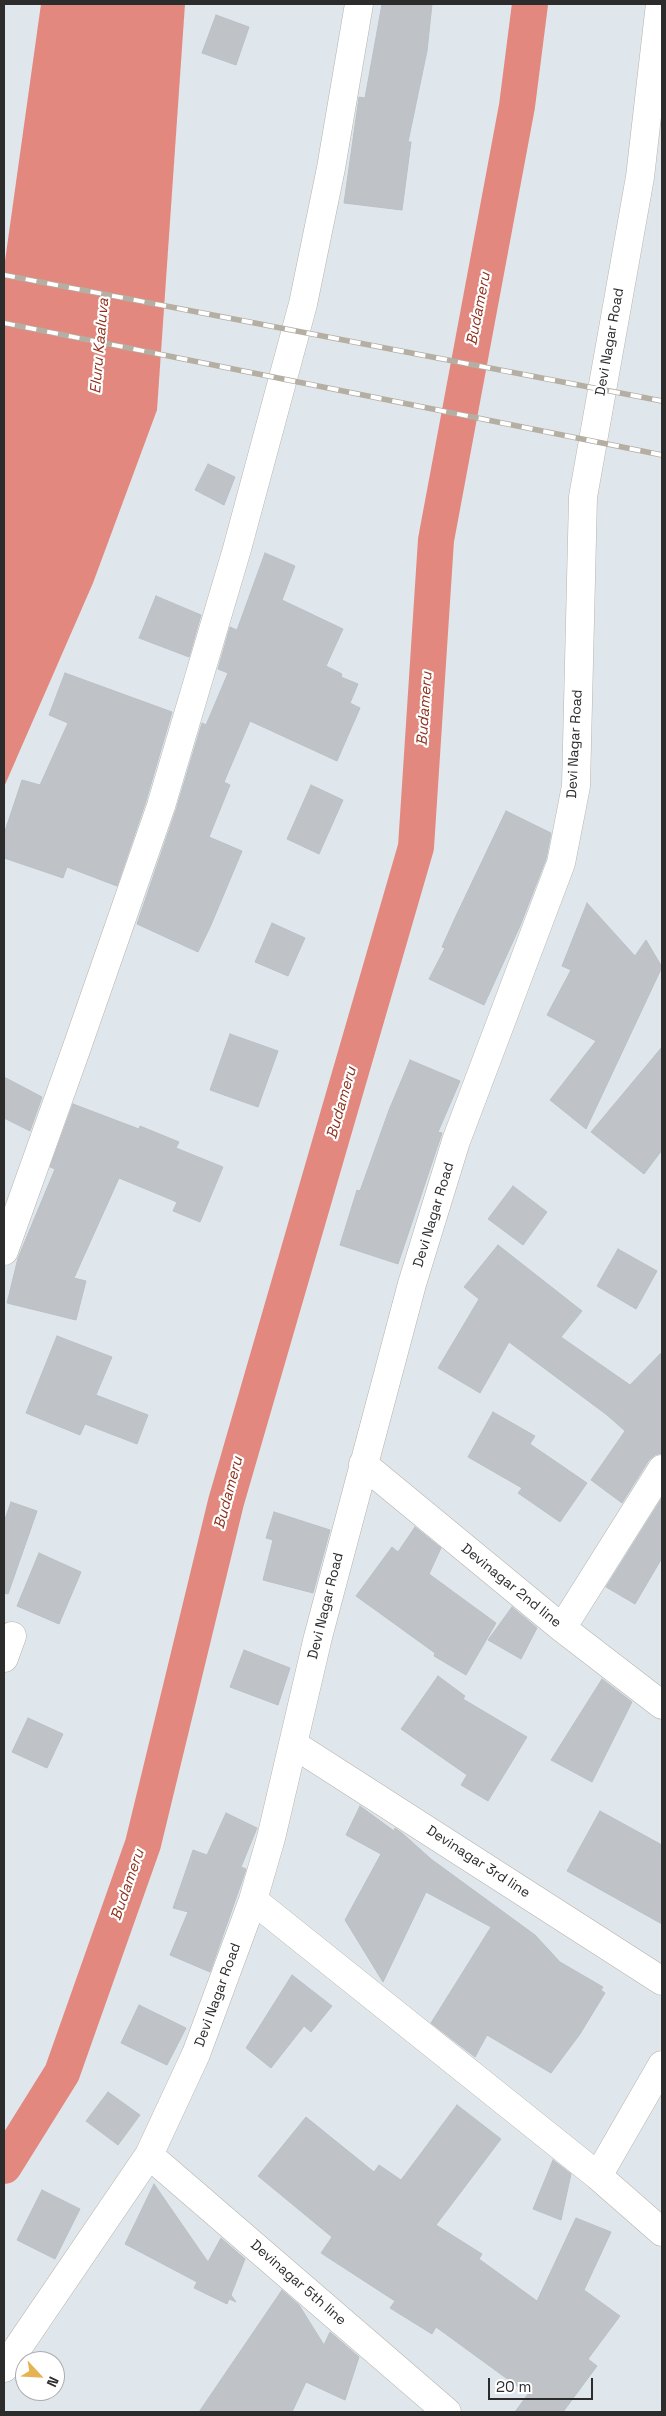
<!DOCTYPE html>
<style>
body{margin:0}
#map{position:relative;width:666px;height:2416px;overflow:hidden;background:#e0e7ec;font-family:"Space Grotesk",sans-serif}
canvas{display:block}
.frame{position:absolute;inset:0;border:5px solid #2c2c2c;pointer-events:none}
.north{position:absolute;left:15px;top:2351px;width:50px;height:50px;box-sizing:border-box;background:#fff;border:1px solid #ababab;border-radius:50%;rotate:115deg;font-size:14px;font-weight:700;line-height:20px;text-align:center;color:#2c2c2c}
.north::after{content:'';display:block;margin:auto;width:18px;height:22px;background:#e6b252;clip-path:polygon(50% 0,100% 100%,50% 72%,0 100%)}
.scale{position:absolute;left:488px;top:2378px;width:105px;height:22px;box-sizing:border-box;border:2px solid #2c2c2c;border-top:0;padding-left:6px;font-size:15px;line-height:18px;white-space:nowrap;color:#2c2c2c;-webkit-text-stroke:4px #fff;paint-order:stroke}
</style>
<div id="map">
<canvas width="666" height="2416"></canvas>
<div class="frame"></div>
<div class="north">N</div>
<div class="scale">20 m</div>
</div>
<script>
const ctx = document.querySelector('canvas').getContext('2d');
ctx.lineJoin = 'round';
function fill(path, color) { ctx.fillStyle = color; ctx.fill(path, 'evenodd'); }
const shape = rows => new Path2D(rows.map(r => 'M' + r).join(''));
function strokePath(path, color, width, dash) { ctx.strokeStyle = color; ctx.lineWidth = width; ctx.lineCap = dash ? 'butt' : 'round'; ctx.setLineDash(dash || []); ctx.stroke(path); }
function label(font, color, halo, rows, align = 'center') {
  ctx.font = font + ' "Space Grotesk",sans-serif'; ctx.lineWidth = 4.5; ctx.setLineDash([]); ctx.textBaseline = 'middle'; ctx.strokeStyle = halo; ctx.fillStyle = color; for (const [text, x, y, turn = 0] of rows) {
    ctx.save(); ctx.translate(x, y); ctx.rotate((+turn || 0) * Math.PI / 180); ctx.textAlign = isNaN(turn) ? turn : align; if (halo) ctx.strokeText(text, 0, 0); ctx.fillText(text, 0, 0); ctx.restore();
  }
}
const water = shape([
 [41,4,185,4,157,410,93,583,4,787,4,268]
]);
const canal = shape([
 [4,2166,62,2073,143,1844,226,1502,416,847,436,540,517,106,530,4]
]);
const building = shape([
 [382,4,432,4,427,51,408,142,411,142,402,210,344,203,359,97,365,98,382,4],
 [216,15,249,27,236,65,202,53,216,15],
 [208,464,235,477,224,505,195,490,208,464],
 [265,553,295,566,282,600,343,629,326,666,342,674,341,677,358,684,350,703,360,708,337,761,250,721,224,782,230,785,209,837,242,851,211,925,198,952,137,924,176,810,202,723,206,725,228,673,218,669,230,627,237,630,265,553],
 [156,596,201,615,189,657,139,638,156,596],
 [65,673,172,712,146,801,117,886,67,867,63,878,4,858,4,834,22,780,40,785,68,723,49,715,65,673],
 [311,785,343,800,319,854,287,839,311,785],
 [506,811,551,833,546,859,520,926,484,1005,429,979,445,948,442,947,455,918,506,811],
 [587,903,635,956,646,940,662,967,586,1129,550,1100,596,1041,547,1015,571,970,562,966,587,903],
 [272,923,305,938,288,976,255,962,272,923],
 [230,1034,278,1051,258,1107,210,1090,230,1034],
 [662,1047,662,1150,644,1174,591,1132,662,1047],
 [410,1060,460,1081,438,1132,442,1133,398,1264,340,1245,357,1190,360,1191,389,1110,410,1060],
 [4,1077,42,1097,30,1131,4,1118,4,1077],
 [73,1104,139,1129,140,1126,179,1142,176,1148,223,1167,200,1222,173,1211,177,1202,119,1178,74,1278,86,1281,76,1320,7,1303,18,1258,55,1169,50,1167,73,1104],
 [513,1186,547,1212,523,1245,488,1219,513,1186],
 [498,1245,582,1311,561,1337,630,1385,662,1352,662,1453,655,1455,649,1460,622,1503,591,1480,625,1431,607,1415,509,1342,480,1393,438,1368,479,1299,464,1287,498,1245],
 [618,1249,657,1271,636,1309,597,1286,618,1249],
 [57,1336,112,1357,96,1395,148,1415,137,1444,85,1424,80,1435,26,1413,57,1336],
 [493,1412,535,1436,530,1444,587,1483,560,1522,518,1493,522,1488,468,1457,493,1412],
 [662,1498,662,1558,635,1604,606,1587,662,1498],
 [11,1502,37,1511,8,1594,4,1593,4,1522,11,1502],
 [274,1512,330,1530,313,1593,263,1580,273,1540,266,1538,274,1512],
 [415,1527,441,1548,429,1574,496,1623,466,1675,434,1656,435,1653,356,1596,392,1547,398,1552,415,1527],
 [39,1553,81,1572,59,1624,17,1606,39,1553],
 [512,1607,537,1628,521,1659,488,1640,512,1607],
 [244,1650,290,1668,278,1705,230,1687,244,1650],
 [438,1676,465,1696,463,1699,527,1737,488,1801,461,1785,467,1775,401,1729,438,1676],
 [602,1679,632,1702,592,1782,551,1760,602,1679],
 [28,1718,63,1734,47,1768,12,1752,28,1718],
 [360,1806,394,1831,395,1828,402,1833,431,1859,535,1935,560,1962,603,1987,601,1990,605,1993,580,2034,551,2073,487,2035,475,2057,431,2023,491,1927,426,1892,383,1982,345,1920,381,1854,346,1835,360,1806],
 [600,1811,662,1845,662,1924,567,1871,600,1811],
 [226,1813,257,1828,241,1867,246,1869,241,1884,210,1972,170,1955,188,1912,173,1908,193,1850,207,1855,226,1813],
 [292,1975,332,2006,311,2032,304,2026,271,2068,246,2048,292,1975],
 [139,2005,186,2028,167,2065,121,2043,139,2005],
 [108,2092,140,2115,118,2145,86,2121,108,2092],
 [457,2105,501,2139,436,2225,482,2254,479,2259,537,2301,576,2218,611,2232,584,2290,620,2316,588,2359,597,2366,563,2412,515,2412,528,2394,436,2327,432,2334,390,2308,395,2301,321,2253,332,2237,258,2176,306,2117,374,2172,379,2165,401,2180,457,2105],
 [553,2160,571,2174,561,2220,533,2209,553,2160],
 [154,2184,208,2262,221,2238,245,2259,231,2295,236,2302,229,2299,227,2304,194,2288,197,2282,125,2244,154,2184],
 [42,2190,80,2209,55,2259,17,2240,42,2190],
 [282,2290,299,2305,324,2345,330,2332,359,2357,345,2400,306,2382,292,2412,199,2412,282,2290]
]);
const minor = shape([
 [4,1251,77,1047,161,806,237,549,303,304,331,168,359,4],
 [363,1464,562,1628,662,1705],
 [562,1628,662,1469],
 [4,1658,12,1636],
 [293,1744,662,1981],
 [253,1900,598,2176,662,2065],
 [149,2155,447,2412],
 [598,2176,662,2232],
 [4,2368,149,2155,196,2054,253,1900,271,1838,318,1637,412,1284,456,1141,561,863,576,786,583,497,640,177,660,4]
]);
const rail = shape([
 [4,275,662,401],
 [4,323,662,455]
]);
const streetNames = [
 ["Devi Nagar Road",610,342,-80],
 ["Devi Nagar Road",575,744,-87],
 ["Devi Nagar Road",434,1215,-73],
 ["Devinagar 2nd line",511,1586,39],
 ["Devi Nagar Road",326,1606,-76],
 ["Devinagar 3rd line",478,1862,33],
 ["Devi Nagar Road",218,1995,-70],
 ["Devinagar 5th line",298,2283,41]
];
const waterNames = [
 ["Budameru",479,309,-79],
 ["Eluru Kaaluva",100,346,-85],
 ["Budameru",425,709,-86],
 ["Budameru",342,1103,-74],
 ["Budameru",229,1493,-75],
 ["Budameru",128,1885,-71]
];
fill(water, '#e2887e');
strokePath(canal, '#e2887e', 36);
fill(building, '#bfc3c7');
strokePath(building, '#b9c0c7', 1);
strokePath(minor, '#b6b3ac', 29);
strokePath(minor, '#fff', 28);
strokePath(rail, '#b4aea3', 5.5);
strokePath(rail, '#fff', 4, [11]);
label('14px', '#2c2c2c', '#fff', streetNames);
label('italic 15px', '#8f311d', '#fff', waterNames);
</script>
